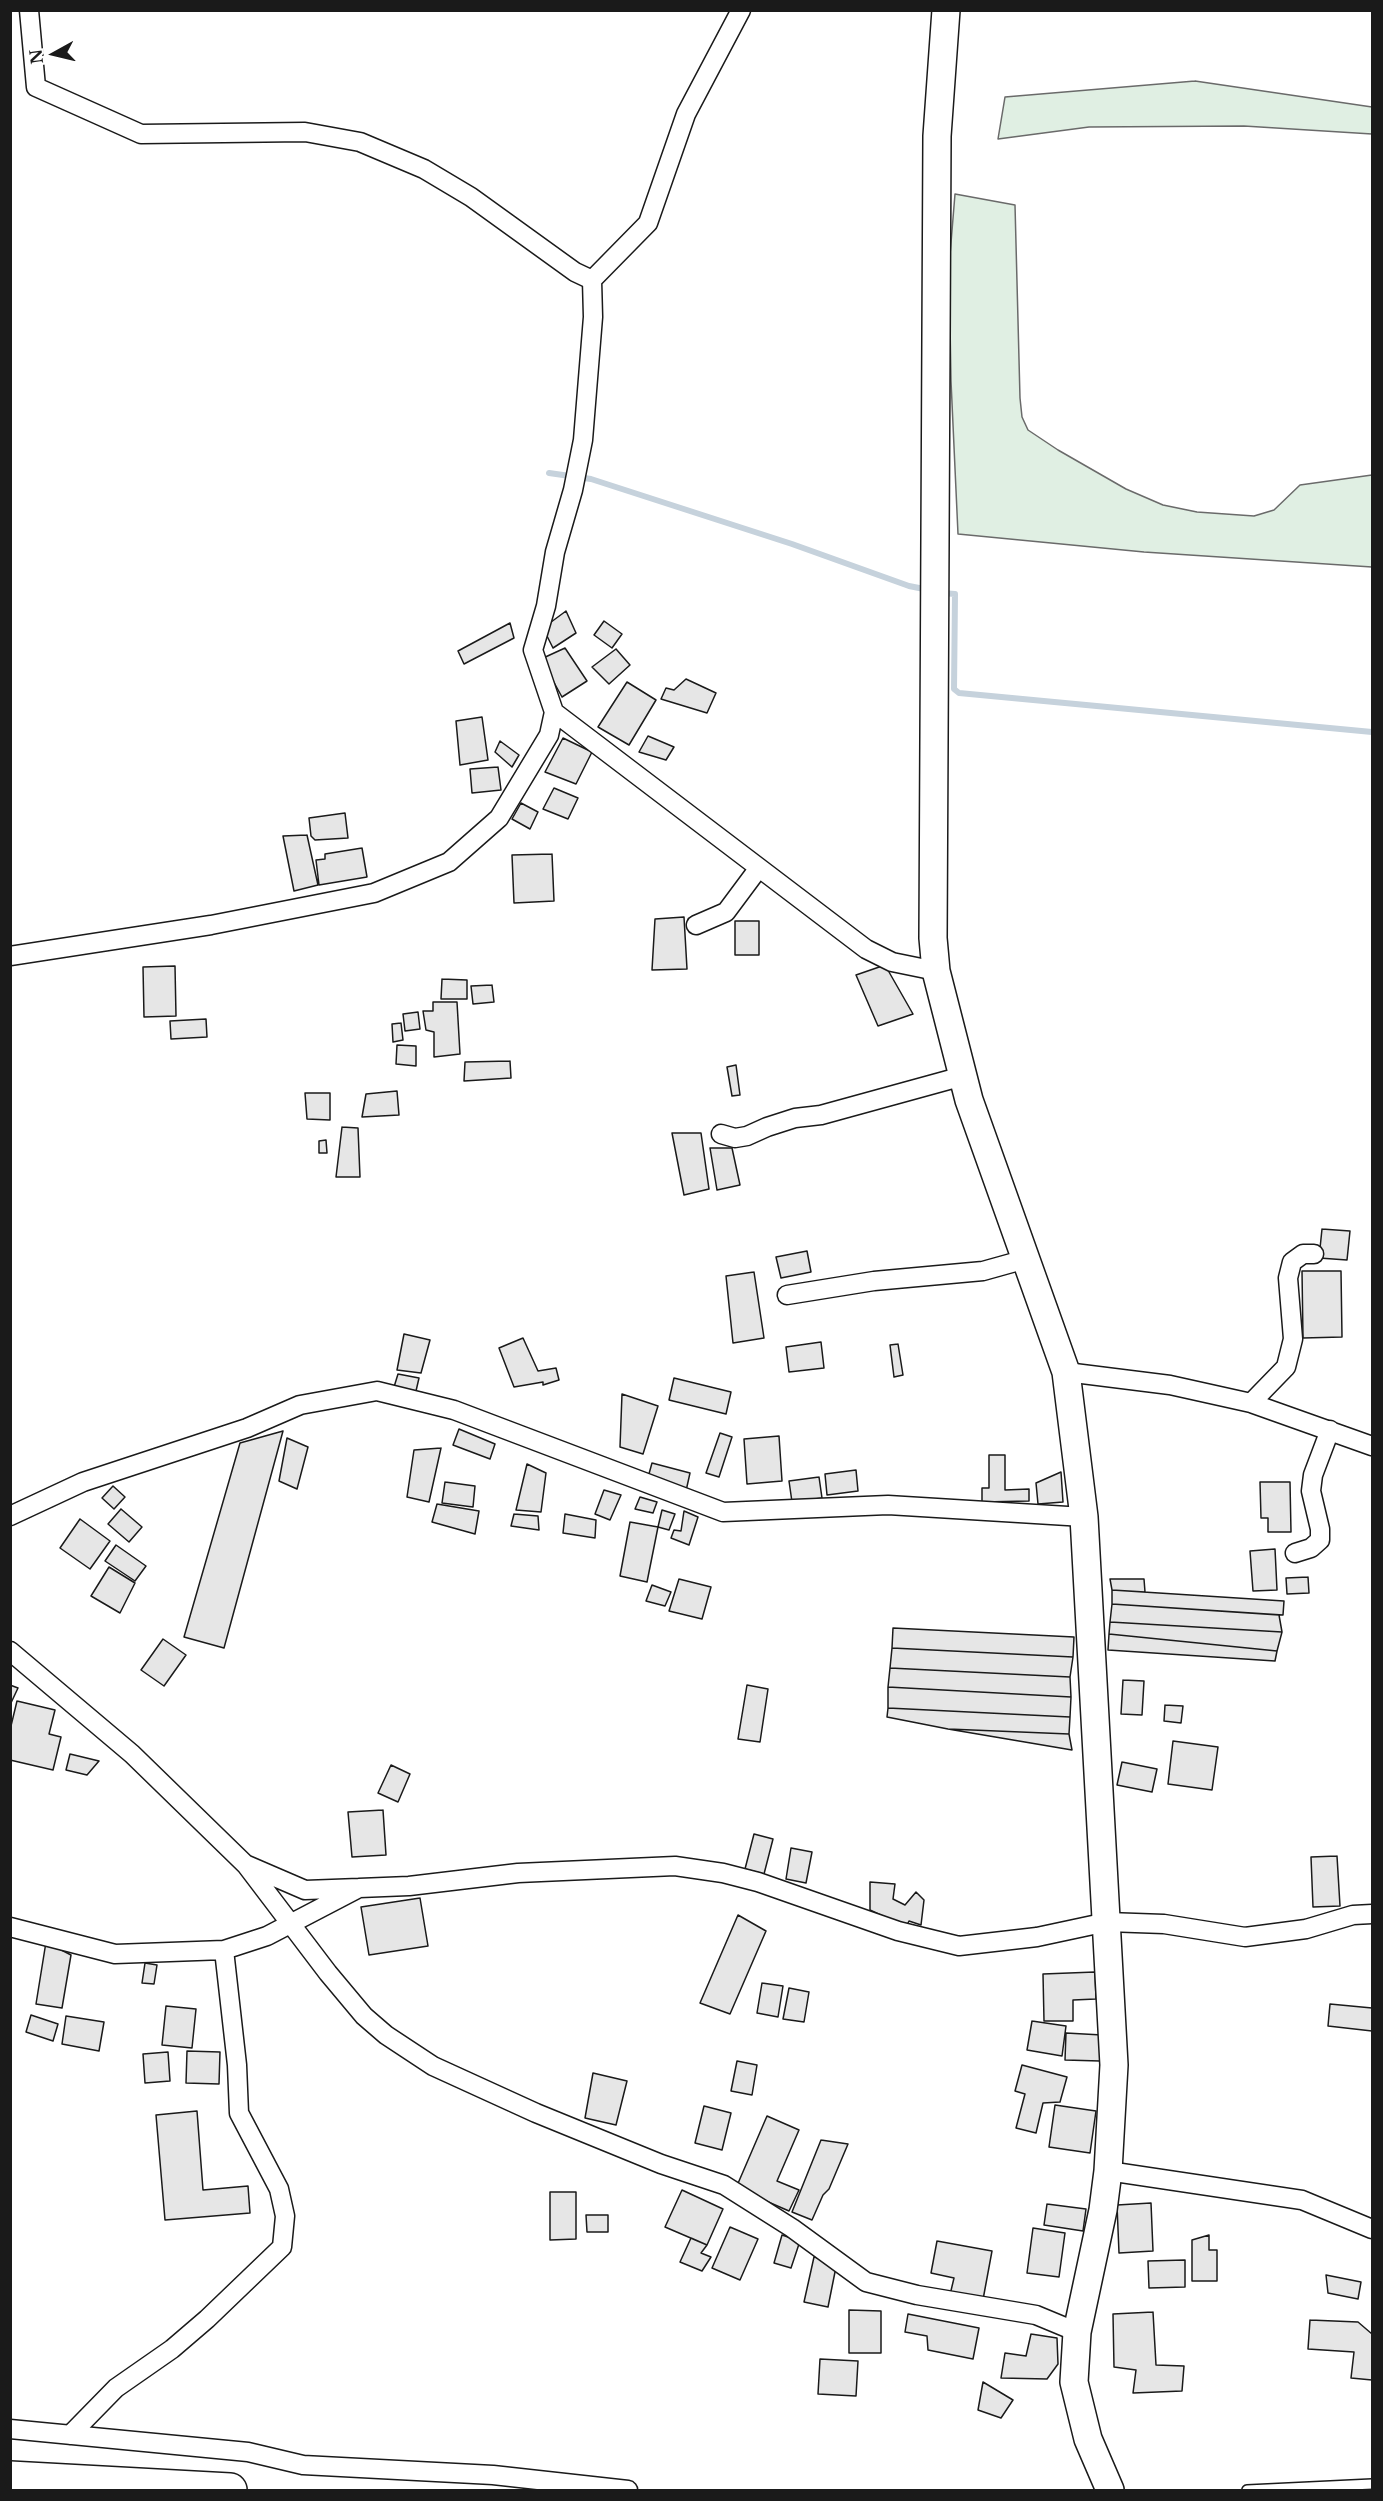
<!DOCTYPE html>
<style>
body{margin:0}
#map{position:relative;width:1383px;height:2501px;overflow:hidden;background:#fff;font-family:"Libre Baskerville",serif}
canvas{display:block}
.frame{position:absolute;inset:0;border:12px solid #1a1a1a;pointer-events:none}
.north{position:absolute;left:24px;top:24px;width:60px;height:60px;-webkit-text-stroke:4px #fff;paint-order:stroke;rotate:262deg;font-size:16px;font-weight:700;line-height:24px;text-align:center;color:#1a1a1a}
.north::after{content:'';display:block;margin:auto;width:21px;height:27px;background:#1a1a1a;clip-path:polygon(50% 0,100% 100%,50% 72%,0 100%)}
</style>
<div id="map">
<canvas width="1383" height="2501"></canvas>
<div class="frame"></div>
<div class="north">N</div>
</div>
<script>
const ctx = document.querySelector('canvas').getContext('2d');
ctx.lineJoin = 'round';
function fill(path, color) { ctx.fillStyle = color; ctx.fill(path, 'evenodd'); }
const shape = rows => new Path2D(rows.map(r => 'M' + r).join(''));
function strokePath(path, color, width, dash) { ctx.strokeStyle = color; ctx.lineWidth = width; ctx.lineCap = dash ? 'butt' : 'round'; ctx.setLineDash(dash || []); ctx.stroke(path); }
const green = shape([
 [1195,81,1372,107,1372,134,1244,126,1089,127,998,139,1005,97,1195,81],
 [955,194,1015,205,1020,398,1022,417,1028,430,1058,450,1126,489,1163,505,1197,512,1254,516,1274,510,1300,485,1372,475,1372,567,1144,552,958,534,951,381,949,267,955,194]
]);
const stream = shape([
 [549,473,591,479,792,544,909,586,929,590],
 [942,593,955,594,954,689,959,693,1372,732]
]);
const building = shape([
 [566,611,576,633,553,648,543,628,566,611],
 [604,621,622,634,612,648,594,635,604,621],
 [510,623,514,638,464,664,458,651,510,623],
 [565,648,587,681,562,697,541,659,565,648],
 [616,649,630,665,609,684,592,667,616,649],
 [686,679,716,693,707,713,661,699,666,688,674,690,686,679],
 [627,682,656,700,629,745,598,727,627,682],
 [482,717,488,760,460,765,456,721,482,717],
 [648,736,674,747,666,760,639,752,648,736],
 [563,738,592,752,576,784,545,772,563,738],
 [500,741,519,755,512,767,495,752,500,741],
 [498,767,501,790,472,793,470,769,498,767],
 [554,788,578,798,568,819,543,809,554,788],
 [521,803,538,812,530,829,512,819,521,803],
 [345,813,348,838,315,840,311,836,309,818,345,813],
 [307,835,318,885,294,891,283,836,307,835],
 [362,848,367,877,319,885,316,860,325,859,325,854,362,848],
 [552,854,554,901,514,903,512,855,552,854],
 [684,917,687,969,652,970,655,919,684,917],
 [735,921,759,921,759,955,735,955,735,921],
 [885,965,913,1014,878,1026,856,975,885,965],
 [175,966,176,1016,144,1017,143,967,175,966],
 [442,979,467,980,467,999,441,999,442,979],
 [492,985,494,1002,473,1004,471,986,492,985],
 [433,1002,457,1002,460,1054,434,1057,434,1032,426,1030,423,1011,433,1011,433,1002],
 [418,1012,420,1029,405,1031,403,1014,418,1012],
 [206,1019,207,1037,171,1039,170,1021,206,1019],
 [401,1023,403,1040,393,1042,392,1024,401,1023],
 [397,1045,416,1046,416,1066,396,1064,397,1045],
 [510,1061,511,1078,464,1081,465,1062,510,1061],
 [736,1065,740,1095,732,1096,727,1067,736,1065],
 [397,1091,399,1115,362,1117,366,1094,397,1091],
 [305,1093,330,1093,330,1120,307,1119,305,1093],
 [342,1127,358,1128,360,1177,336,1177,342,1127],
 [672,1133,701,1133,709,1189,684,1195,672,1133],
 [326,1140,327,1153,319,1153,319,1141,326,1140],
 [710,1148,732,1148,740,1185,717,1190,710,1148],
 [1322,1229,1350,1231,1347,1260,1319,1258,1322,1229],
 [807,1251,811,1272,781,1278,776,1257,807,1251],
 [1302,1271,1341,1271,1342,1337,1303,1338,1302,1271],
 [754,1272,764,1338,733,1343,726,1276,754,1272],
 [404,1334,430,1340,421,1373,397,1370,404,1334],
 [523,1338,538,1371,556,1368,559,1380,543,1385,543,1382,514,1387,499,1348,523,1338],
 [821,1342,824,1368,789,1372,786,1347,821,1342],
 [898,1344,903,1375,894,1377,890,1345,898,1344],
 [398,1374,419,1378,416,1391,394,1387,398,1374],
 [674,1378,731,1392,726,1414,669,1400,674,1378],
 [622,1394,658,1406,643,1454,620,1447,622,1394],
 [459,1429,495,1444,490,1459,453,1445,459,1429],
 [283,1431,224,1648,184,1637,240,1443,283,1431],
 [720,1433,732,1437,719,1477,706,1473,720,1433],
 [779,1436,782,1481,747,1484,744,1439,779,1436],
 [287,1438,308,1447,297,1489,279,1481,287,1438],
 [441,1448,429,1502,407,1497,414,1450,441,1448],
 [989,1455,1005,1455,1005,1490,1029,1489,1029,1501,982,1502,982,1488,989,1488,989,1455],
 [652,1463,690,1473,686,1491,647,1481,652,1463],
 [527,1464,546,1473,541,1512,516,1510,527,1464],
 [856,1470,858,1491,827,1495,825,1474,856,1470],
 [1061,1472,1063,1502,1038,1504,1036,1483,1061,1472],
 [819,1477,822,1498,792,1502,789,1481,819,1477],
 [445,1482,475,1486,473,1507,442,1503,445,1482],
 [1260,1482,1290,1482,1291,1532,1268,1532,1268,1518,1261,1518,1260,1482],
 [113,1486,125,1497,114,1509,102,1498,113,1486],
 [604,1490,621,1495,610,1520,595,1514,604,1490],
 [640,1497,657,1502,653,1513,635,1509,640,1497],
 [437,1504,479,1511,475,1534,432,1522,437,1504],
 [121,1509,142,1527,129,1542,108,1524,121,1509],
 [662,1510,675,1514,669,1530,658,1527,662,1510],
 [684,1511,698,1517,689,1545,671,1538,674,1530,681,1531,684,1511],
 [514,1514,538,1516,539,1530,511,1526,514,1514],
 [565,1514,596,1520,595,1538,563,1533,565,1514],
 [80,1519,110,1541,90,1569,60,1548,80,1519],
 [630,1522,658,1527,647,1582,620,1576,630,1522],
 [116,1545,146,1566,135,1581,105,1561,116,1545],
 [1275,1549,1277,1590,1253,1591,1250,1551,1275,1549],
 [109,1567,135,1583,120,1613,91,1596,109,1567],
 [1308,1577,1309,1593,1287,1594,1286,1578,1308,1577],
 [679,1579,711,1587,702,1619,669,1611,679,1579],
 [1110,1579,1144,1579,1145,1592,1112,1590,1110,1579],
 [652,1585,671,1592,665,1606,646,1601,652,1585],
 [1112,1590,1284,1601,1283,1615,1112,1604,1112,1590],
 [1112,1604,1279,1615,1282,1632,1110,1622,1112,1604],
 [1110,1622,1282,1632,1277,1651,1109,1634,1110,1622],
 [893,1628,1074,1637,1073,1657,892,1648,893,1628],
 [1109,1634,1277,1651,1275,1661,1108,1650,1109,1634],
 [163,1639,186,1655,164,1686,141,1670,163,1639],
 [892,1648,1073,1657,1070,1677,890,1668,892,1648],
 [890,1668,1070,1677,1071,1697,888,1687,890,1668],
 [1123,1680,1144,1681,1142,1715,1121,1714,1123,1680],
 [10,1685,18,1688,10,1705,10,1685],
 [747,1685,768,1689,760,1742,738,1739,747,1685],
 [888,1687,1071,1697,1070,1717,888,1708,888,1687],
 [17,1701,55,1710,49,1734,61,1737,53,1770,10,1760,10,1730,17,1701],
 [1165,1705,1183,1706,1181,1723,1164,1721,1165,1705],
 [888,1708,1070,1717,1069,1734,948,1729,887,1717,888,1708],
 [948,1729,1069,1734,1072,1750,948,1729],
 [1173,1741,1218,1747,1212,1790,1168,1784,1173,1741],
 [70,1754,99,1761,87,1775,66,1770,70,1754],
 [1122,1762,1157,1769,1152,1792,1117,1785,1122,1762],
 [391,1765,410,1774,398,1802,378,1793,391,1765],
 [383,1810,386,1855,352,1857,348,1812,383,1810],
 [754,1834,773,1839,764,1874,745,1869,754,1834],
 [791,1848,812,1852,806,1883,786,1879,791,1848],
 [1337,1856,1340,1906,1313,1907,1311,1857,1337,1856],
 [870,1882,895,1884,893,1899,905,1905,916,1892,924,1900,921,1925,909,1921,906,1927,870,1910,870,1882],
 [420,1898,428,1946,369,1955,361,1907,420,1898],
 [738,1915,766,1931,730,2014,700,2003,738,1915],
 [46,1942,71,1955,62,2008,36,2004,46,1942],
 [145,1963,157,1965,154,1984,142,1983,145,1963],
 [1095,1972,1096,1999,1073,2000,1073,2021,1044,2021,1043,1974,1095,1972],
 [762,1983,783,1986,778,2017,757,2013,762,1983],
 [789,1988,809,1992,804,2022,783,2019,789,1988],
 [1330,2004,1372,2008,1372,2031,1328,2026,1330,2004],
 [166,2006,196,2009,192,2048,162,2045,166,2006],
 [31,2015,58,2024,53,2041,26,2032,31,2015],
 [66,2016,104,2022,99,2051,62,2044,66,2016],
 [1032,2021,1066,2026,1062,2056,1027,2050,1032,2021],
 [1066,2033,1102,2035,1100,2061,1065,2060,1066,2033],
 [187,2051,220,2052,219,2084,186,2083,187,2051],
 [168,2052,170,2081,145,2083,143,2054,168,2052],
 [737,2061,757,2065,752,2095,731,2091,737,2061],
 [1022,2065,1067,2077,1060,2102,1043,2103,1036,2133,1016,2128,1025,2094,1015,2091,1022,2065],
 [593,2073,627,2081,616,2125,585,2118,593,2073],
 [1055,2105,1096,2111,1090,2153,1049,2147,1055,2105],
 [704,2106,731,2113,722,2150,695,2143,704,2106],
 [197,2111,203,2190,248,2186,250,2213,165,2220,156,2115,197,2111],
 [767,2116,799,2130,777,2181,799,2190,789,2211,736,2188,767,2116],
 [821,2140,848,2144,829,2189,823,2195,812,2220,792,2212,821,2140],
 [682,2190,723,2209,707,2245,665,2227,682,2190],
 [550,2192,576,2192,576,2239,550,2240,550,2192],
 [1151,2203,1153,2251,1119,2253,1117,2205,1151,2203],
 [1047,2204,1086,2209,1083,2231,1044,2225,1047,2204],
 [586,2215,608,2215,608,2232,587,2232,586,2215],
 [730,2227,758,2239,740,2280,712,2268,730,2227],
 [1033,2228,1065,2233,1059,2277,1027,2273,1033,2228],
 [782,2235,800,2241,791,2268,774,2263,782,2235],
 [1209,2235,1209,2250,1217,2250,1217,2281,1192,2281,1192,2240,1209,2235],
 [691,2238,707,2245,701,2253,711,2257,702,2271,680,2262,691,2238],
 [937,2241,992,2251,982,2305,949,2299,954,2278,931,2273,937,2241],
 [814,2257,837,2262,828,2307,804,2302,814,2257],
 [1185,2260,1185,2287,1149,2288,1148,2261,1185,2260],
 [1326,2275,1361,2282,1358,2299,1328,2293,1326,2275],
 [849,2310,881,2311,881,2353,849,2353,849,2310],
 [1153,2312,1156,2365,1184,2366,1182,2391,1133,2393,1136,2370,1114,2367,1113,2314,1153,2312],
 [908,2314,979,2328,973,2359,928,2350,927,2336,905,2332,908,2314],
 [1310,2320,1358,2322,1372,2334,1372,2380,1351,2378,1354,2352,1308,2349,1310,2320],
 [1031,2334,1057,2338,1058,2364,1047,2379,1001,2378,1005,2353,1026,2356,1031,2334],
 [820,2359,858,2361,856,2396,818,2394,820,2359],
 [983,2382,1013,2400,1001,2418,978,2410,983,2382]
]);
const lane = shape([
 [1247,2490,1372,2484]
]);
const street = shape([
 [29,10,36,87,141,134,305,132,360,142,424,169,471,197,575,272,592,280],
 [554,712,866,949,892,962,936,971],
 [696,925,726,912,758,869],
 [10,956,211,925,374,893,449,862,499,818,549,735,554,712,533,650,546,606,555,552,573,490,583,440,593,317,592,280,648,223,686,114,741,10],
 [721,1134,735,1138,747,1136,767,1127,795,1118,821,1115,963,1076],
 [787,1295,874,1281,983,1271,1026,1259],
 [1066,1372,1170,1385,1251,1403,1372,1446],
 [1251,1403,1286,1367,1293,1339,1288,1278,1292,1262,1303,1254,1314,1254],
 [10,1516,83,1482,247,1428,300,1405,377,1391,454,1410,723,1512,888,1505,1084,1517],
 [1295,1553,1311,1548,1320,1540,1320,1529,1311,1491,1313,1475,1330,1430],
 [10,1651,132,1754,246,1865,328,1973,364,2016,386,2035,433,2066,536,2113,661,2164,724,2185,792,2228,866,2282,917,2295,1036,2315,1077,2332],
 [359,1888,409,1886,518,1873,675,1866,723,1873,758,1882,898,1931,959,1946,1037,1937,1107,1922,1164,1924,1245,1937,1306,1929,1353,1915,1372,1914],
 [10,1927,115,1954,224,1950,267,1936,359,1888,305,1890,247,1865],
 [1108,2171,1302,2200,1372,2229],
 [10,2429,248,2452,303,2465,493,2475,628,2490],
 [70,2435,116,2388,172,2349,207,2319,282,2247,285,2216,279,2189,239,2113,237,2065,224,1950]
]);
const secondary = shape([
 [946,10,937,136,933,938,936,971,969,1100,1066,1372,1084,1517,1114,2065,1108,2171,1103,2210,1077,2332,1074,2382,1088,2439,1110,2490]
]);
const highway = shape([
 [10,2478,230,2490]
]);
fill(green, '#e0efe3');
strokePath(green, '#6a6a6a', 1.5);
strokePath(stream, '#c6d2dc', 6);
fill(building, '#e6e6e6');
strokePath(building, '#1a1a1a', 1.5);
strokePath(lane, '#1a1a1a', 12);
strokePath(street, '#1a1a1a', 21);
strokePath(secondary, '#1a1a1a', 30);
strokePath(highway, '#1a1a1a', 36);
strokePath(lane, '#fff', 9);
strokePath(street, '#fff', 18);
strokePath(secondary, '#fff', 27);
strokePath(highway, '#fff', 33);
</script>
